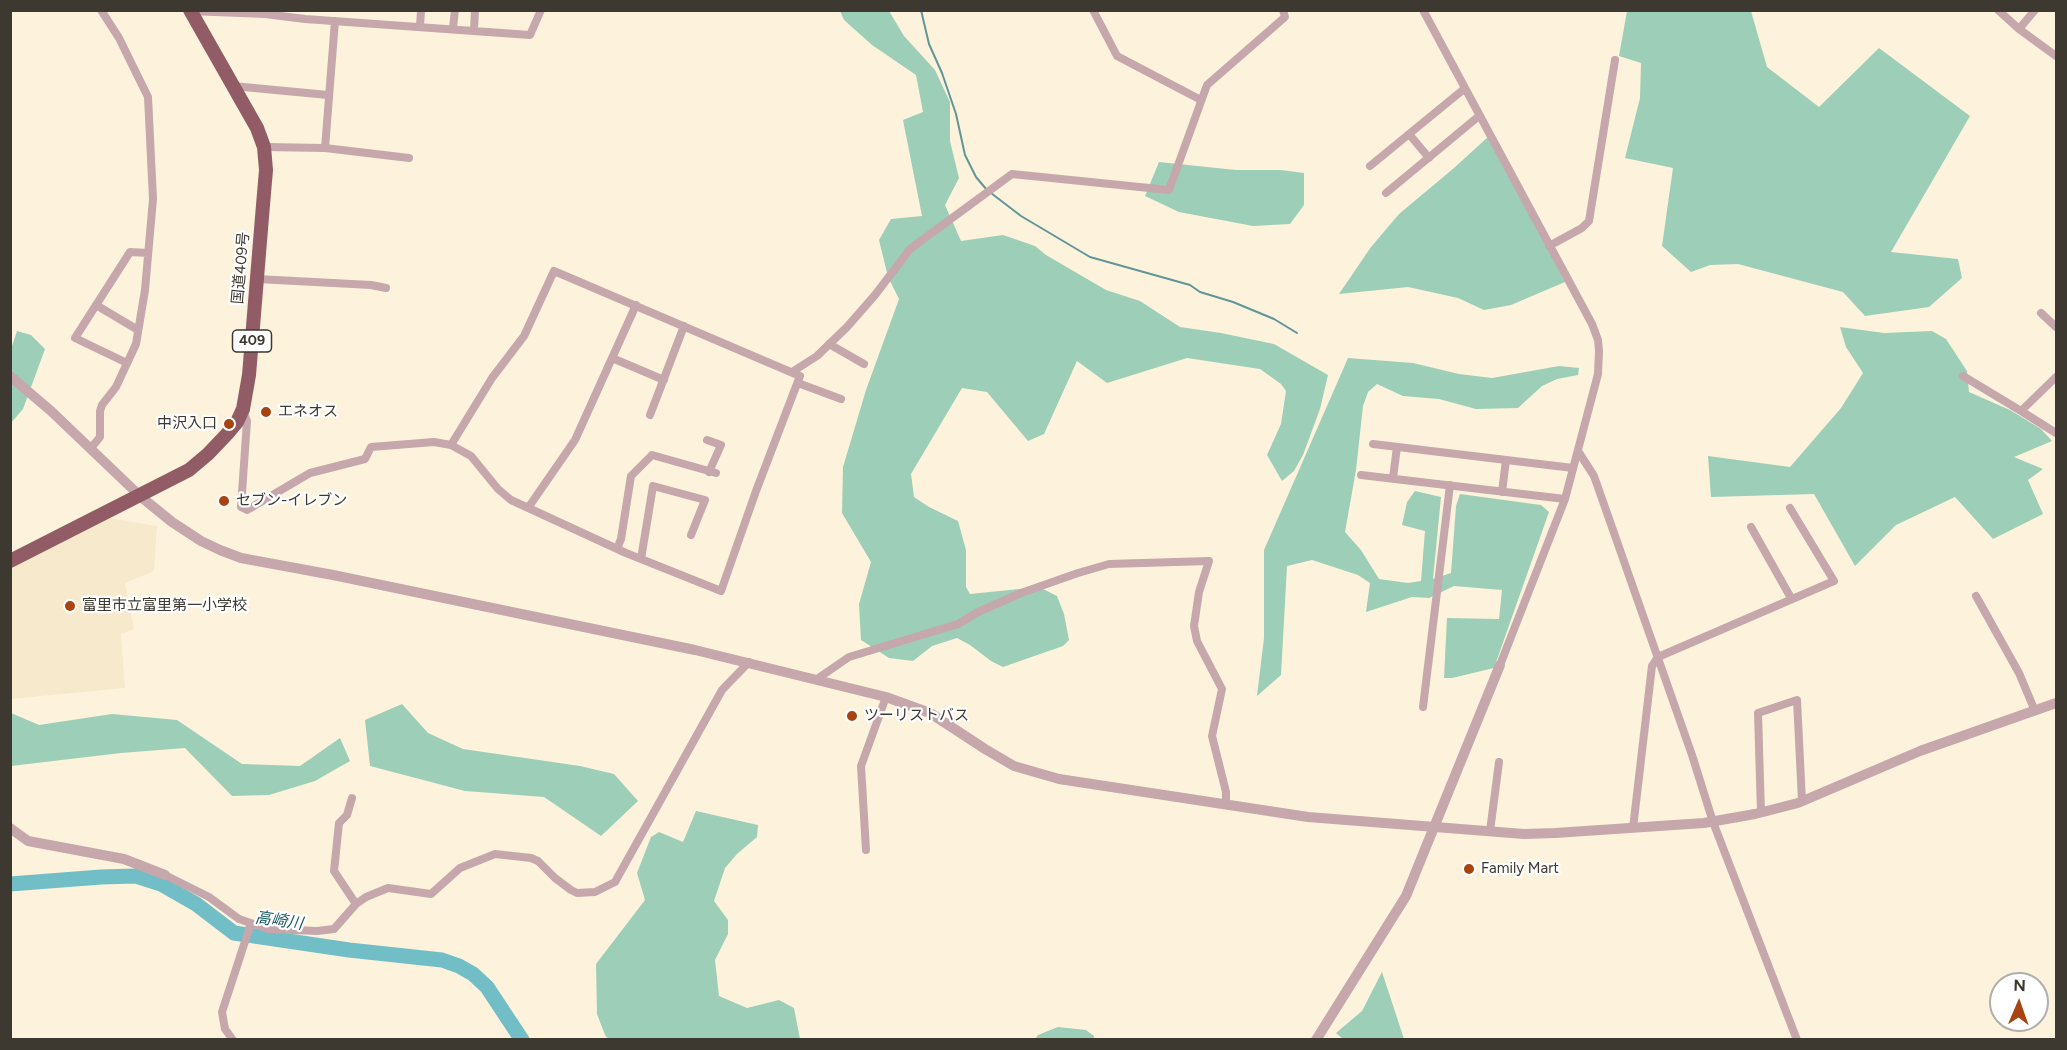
<!DOCTYPE html>
<meta charset="utf-8">
<style>
body{margin:0}
#map{position:relative;width:2067px;height:1050px;overflow:hidden;background:#fdf3dc;font-family:Figtree,sans-serif}
canvas{display:block}
.frame{position:absolute;inset:0;border:12px solid #3d3830;pointer-events:none}
.north{position:absolute;left:1989px;top:972px;width:60px;height:60px;box-sizing:border-box;background:#fff;border:2px solid #b1afac;border-radius:50%;rotate:2deg;font-size:16px;font-weight:700;line-height:24px;text-align:center;color:#3d3830}
.north::after{content:'';display:block;margin:auto;width:21px;height:27px;background:#a84411;clip-path:polygon(50% 0,100% 100%,50% 72%,0 100%)}
</style>
<div id="map">
<canvas width="2067" height="1050"></canvas>
<div class="frame"></div>
<div class="north">N</div>
</div>
<script>
const ctx = document.querySelector('canvas').getContext('2d');
ctx.lineJoin = 'round';
function fill(path, color) { ctx.fillStyle = color; ctx.fill(path, 'evenodd'); }
const shape = rows => new Path2D(rows.map(r => 'M' + r).join(''));
function strokePath(path, color, width, dash) { ctx.strokeStyle = color; ctx.lineWidth = width; ctx.lineCap = dash ? 'butt' : 'round'; ctx.setLineDash(dash || []); ctx.stroke(path); }
function label(font, color, halo, rows, align = 'center') {
  ctx.font = font + ' Figtree,"Noto Sans JP",sans-serif'; ctx.lineWidth = 4.5; ctx.setLineDash([]); ctx.textBaseline = 'middle'; ctx.strokeStyle = halo; ctx.fillStyle = color; for (const [text, x, y, turn = 0] of rows) {
    ctx.save(); ctx.translate(x, y); ctx.rotate((+turn || 0) * Math.PI / 180); ctx.textAlign = isNaN(turn) ? turn : align; if (halo) ctx.strokeText(text, 0, 0); ctx.fillText(text, 0, 0); ctx.restore();
  }
}
const built = shape([
 [110,518,157,526,154,571,125,583,134,629,121,634,125,688,11,699,11,568]
]);
const green = shape([
 [840,11,889,11,904,36,935,70,950,102,950,141,959,178,945,205,961,241,1003,235,1035,246,1046,255,1106,290,1140,301,1180,327,1221,333,1274,344,1328,375,1320,409,1303,455,1294,471,1282,481,1267,455,1281,424,1286,391,1281,384,1260,369,1187,358,1107,383,1077,361,1044,434,1028,441,987,392,962,388,911,474,914,497,929,507,958,521,966,550,966,587,970,594,1039,587,1057,596,1064,614,1069,640,1063,646,1003,667,991,661,970,645,957,638,932,646,913,661,889,658,861,640,859,604,871,562,842,513,843,467,866,390,899,299,888,277,879,240,891,219,922,216,903,120,923,112,916,75,872,45,844,20],
 [1627,11,1751,11,1767,67,1819,107,1879,48,1970,116,1891,252,1958,259,1962,278,1929,307,1865,316,1843,292,1738,264,1710,265,1691,272,1662,246,1673,168,1625,158,1640,98,1641,63,1619,56],
 [1489,136,1565,282,1511,305,1484,310,1458,298,1408,287,1339,294,1371,247,1399,214,1454,168],
 [1159,162,1236,170,1281,170,1304,173,1304,205,1290,224,1253,226,1179,212,1145,196],
 [1840,327,1884,333,1932,331,1946,339,1967,371,1969,392,2010,410,2041,429,2052,441,2014,457,2043,469,2028,480,2043,514,1993,539,1955,497,1896,525,1855,566,1814,494,1711,497,1708,456,1790,467,1841,408,1863,373,1846,347],
 [17,331,31,335,45,349,23,409,11,423,11,349],
 [1348,358,1413,363,1459,374,1492,378,1559,366,1579,368,1578,375,1557,379,1542,386,1518,408,1476,409,1439,399,1403,396,1377,384,1368,392,1363,406,1356,470,1345,532,1361,550,1379,579,1408,583,1421,581,1425,531,1402,525,1407,502,1415,491,1441,497,1433,579,1451,573,1456,506,1460,494,1541,505,1549,512,1494,668,1452,678,1444,678,1447,618,1499,619,1502,590,1454,586,1429,598,1412,597,1366,612,1370,583,1358,575,1312,560,1287,566,1281,675,1257,696,1264,638,1264,550],
 [402,704,428,733,463,749,580,766,614,774,638,801,601,836,544,797,465,791,370,766,365,720],
 [11,713,39,725,112,714,177,720,242,764,300,766,340,738,350,761,315,781,269,795,232,796,185,748,121,753,11,766],
 [696,811,758,825,757,837,737,854,725,868,714,901,728,920,728,934,715,960,719,996,747,1008,779,1000,794,1008,800,1039,609,1040,605,1035,597,1014,596,964,645,900,637,873,651,837,659,832,683,842],
 [1382,972,1404,1039,1343,1039,1336,1033,1362,1011],
 [1058,1027,1086,1030,1094,1036,1094,1039,1035,1039,1038,1035]
]);
const stream = shape([
 [921,10,929,44,942,73,956,114,965,155,976,177,987,190,1021,216,1090,257,1190,285,1200,292,1233,302,1274,319,1297,333]
]);
const river = shape([
 [10,884,101,877,136,876,161,884,196,904,234,933,349,950,442,960,459,966,473,974,487,987,522,1040]
]);
const minor = shape([
 [1093,10,1117,56,1201,100],
 [1423,10,1592,324,1598,340,1599,351,1598,374,1565,499,1500,665],
 [1998,10,2019,29,2056,56],
 [190,11,265,14,305,19,530,35,541,10],
 [420,26,421,10],
 [453,28,455,10],
 [2019,29,2035,10],
 [474,30,475,10],
 [233,86,328,95],
 [1409,134,1429,158],
 [264,147,325,148,409,158],
 [325,148,335,21],
 [1370,166,1464,89],
 [1386,193,1479,116],
 [1549,246,1582,228,1589,221,1615,60],
 [257,279,371,285,386,288],
 [96,305,138,330],
 [2041,313,2056,327],
 [829,344,864,364],
 [612,358,664,380],
 [127,363,75,338,130,252,148,253],
 [792,372,817,356,847,327,875,295,910,249,1012,174,1169,190,1207,85,1285,17,1283,10],
 [1963,376,2021,411,2056,377],
 [798,383,841,399],
 [243,411,247,421,241,507,247,510,310,473,365,459,371,447,434,442,451,445,471,456,498,489,511,500,626,553,721,591,756,491,800,376,554,271,524,336,492,378,451,445],
 [2021,411,2056,433],
 [650,415,684,326],
 [707,440,721,445,709,472],
 [1373,444,1573,468],
 [91,448,100,437,100,411,102,405,116,387,136,344,145,290,153,199,148,97,119,38,101,10],
 [1578,451,1594,476,1692,755,1713,822,1797,1040],
 [1361,475,1565,499],
 [1393,478,1397,447],
 [1502,492,1506,460],
 [528,508,575,440,636,305],
 [1751,527,1791,598],
 [617,549,621,539,631,476,652,455,716,473],
 [641,559,653,486,705,500,691,535],
 [1976,596,2019,673,2035,711],
 [817,679,849,657,958,624,976,613,1021,593,1078,573,1109,564,1209,561,1199,592,1194,626,1197,641,1222,689,1212,736,1226,792,1226,804],
 [1423,707,1450,485],
 [352,798,347,815,339,823,334,871,356,904],
 [1761,813,1758,713,1797,700,1802,801],
 [1633,828,1652,666,1658,657,1834,581,1790,508],
 [1490,831,1499,762],
 [866,850,861,766,886,697],
 [165,875,209,897,239,919,268,929,317,931,334,929,356,904,366,897,388,888,431,894,460,868,495,854,531,858,538,861,555,878,571,890,577,893,595,892,615,882,722,690,749,662],
 [233,1040,225,1029,222,1012,251,923]
]);
const tertiary = shape([
 [10,376,51,411,140,496,172,522,201,541,220,550,241,558,333,575,695,650,886,697,930,713,985,749,1014,766,1059,779,1308,817,1524,834,1555,833,1704,823,1755,814,1798,803,1920,751,2056,703],
 [10,828,28,841,124,859,165,875],
 [1316,1040,1406,896,1500,665]
]);
const trunk = shape([
 [10,561,189,470,208,454,227,434,237,422,243,409,249,375,263,205,266,170,264,147,257,128,190,10]
]);
const markers = [
 [266,412,6,"#a84411"],
 [229,424,6,"#a84411"],
 [224,501,6,"#a84411"],
 [70,606,6,"#a84411"],
 [852,716,6,"#a84411"],
 [1469,869,6,"#a84411"]
];
const shields = [
 [252,341,39]
];
const shieldNames = [
 ["409",252,341]
];
const streetNames = [
 ["国道409号",241,268,-85]
];
const poiNames = [
 ["エネオス",278,412],
 ["中沢入口",217,424,"right"],
 ["セブン-イレブン",236,501],
 ["富里市立富里第一小学校",82,606],
 ["ツーリストバス",864,716],
 ["Family Mart",1481,869]
];
const waterNames = [
 ["高崎川",279,921,8]
];
fill(built, '#f7e9cb');
fill(green, '#9dceb7');
strokePath(stream, '#619699', 2);
strokePath(river, '#71bec6', 15);
strokePath(minor, '#c5a7ac', 8);
strokePath(tertiary, '#c5a7ac', 10);
strokePath(trunk, '#915c66', 14);
for (const [x, y, r, color] of markers) { const dot = new Path2D(); dot.arc(x, y, r, 0, 2 * Math.PI); ctx.fillStyle = color; ctx.fill(dot); strokePath(dot, '#fff', 2); }
for (const [x, y, w] of shields) { const box = new Path2D(); box.roundRect(x - w / 2, y - 11, w, 22, 4.5); ctx.fillStyle = '#fff'; ctx.fill(box); strokePath(box, '#3d3830', 1.5); }
label('bold 14px', '#3d3830', null, shieldNames);
label('15px', '#3d3830', '#fff', streetNames);
label('15px', '#3d3830', '#fff', poiNames, 'left');
label('italic 16px', '#185a60', '#fff', waterNames);
</script>
